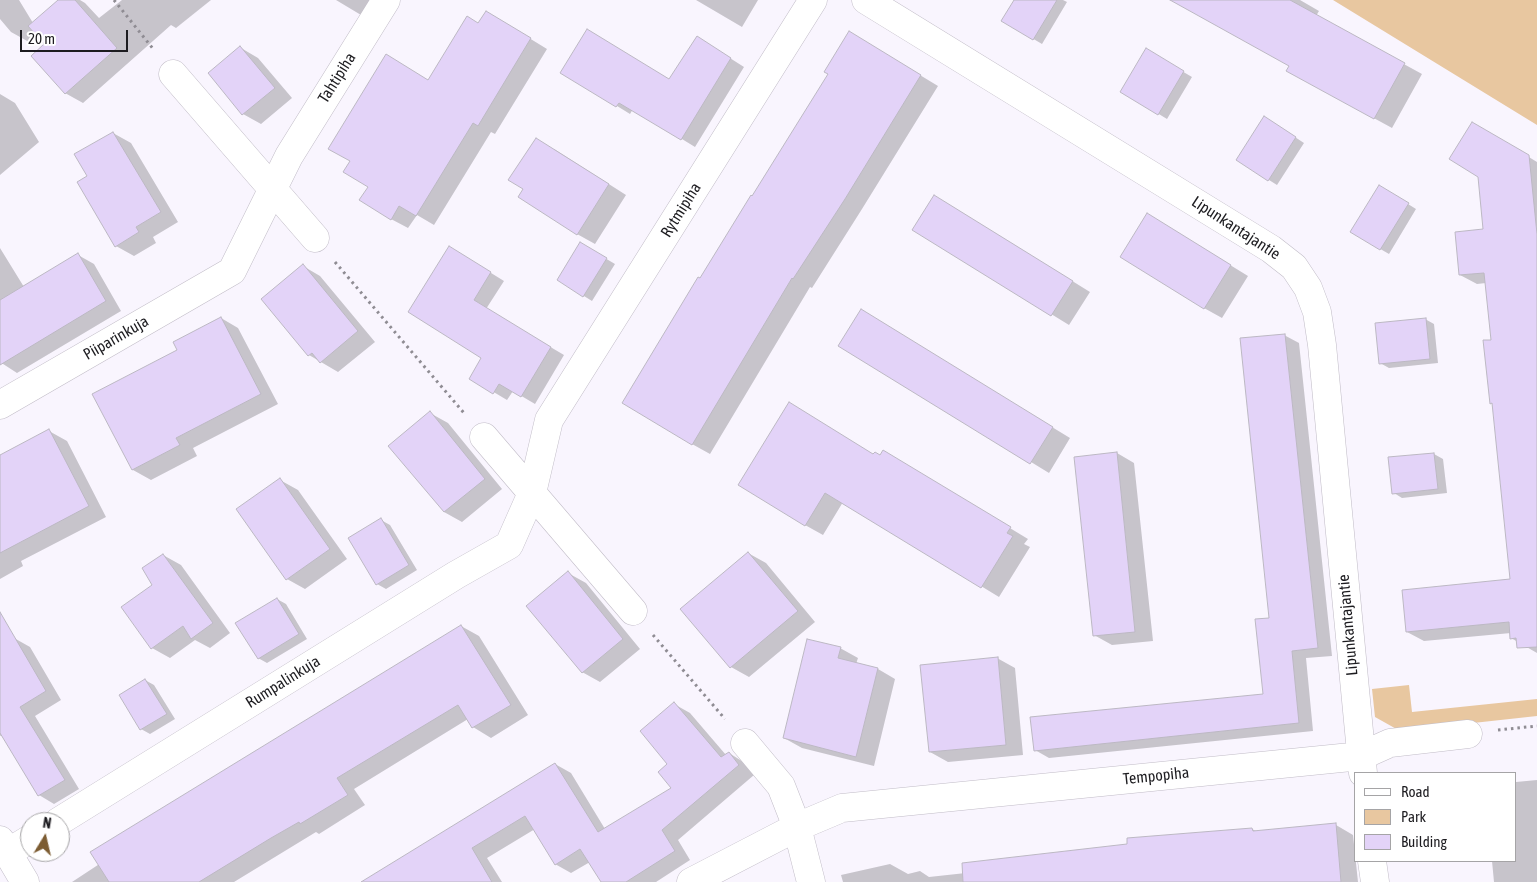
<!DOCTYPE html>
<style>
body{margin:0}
#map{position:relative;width:1537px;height:882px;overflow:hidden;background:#f9f5fe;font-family:"Asap Condensed",sans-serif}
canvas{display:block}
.legend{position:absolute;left:1354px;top:772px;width:162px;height:90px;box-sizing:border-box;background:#fff;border:1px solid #a5a4a6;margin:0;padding:6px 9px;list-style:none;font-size:15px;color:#1d1c20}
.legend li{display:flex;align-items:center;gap:10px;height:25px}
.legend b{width:25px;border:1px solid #a5a4a6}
.north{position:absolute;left:20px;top:812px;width:50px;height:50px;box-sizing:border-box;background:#fff;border:1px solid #a5a4a6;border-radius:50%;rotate:9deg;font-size:14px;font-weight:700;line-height:20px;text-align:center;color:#1d1c20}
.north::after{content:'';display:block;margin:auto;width:18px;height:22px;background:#7c5c32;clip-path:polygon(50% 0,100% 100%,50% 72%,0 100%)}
.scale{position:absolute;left:20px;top:30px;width:108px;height:22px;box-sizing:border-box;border:2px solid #1d1c20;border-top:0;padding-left:6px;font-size:15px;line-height:18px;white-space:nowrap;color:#1d1c20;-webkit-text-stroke:4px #fff;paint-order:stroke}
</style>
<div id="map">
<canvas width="1537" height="882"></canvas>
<ul class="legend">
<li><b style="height:6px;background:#fff"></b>Road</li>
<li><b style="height:14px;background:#e8c7a0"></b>Park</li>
<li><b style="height:14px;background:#e3d3f8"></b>Building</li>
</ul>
<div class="north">N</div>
<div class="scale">20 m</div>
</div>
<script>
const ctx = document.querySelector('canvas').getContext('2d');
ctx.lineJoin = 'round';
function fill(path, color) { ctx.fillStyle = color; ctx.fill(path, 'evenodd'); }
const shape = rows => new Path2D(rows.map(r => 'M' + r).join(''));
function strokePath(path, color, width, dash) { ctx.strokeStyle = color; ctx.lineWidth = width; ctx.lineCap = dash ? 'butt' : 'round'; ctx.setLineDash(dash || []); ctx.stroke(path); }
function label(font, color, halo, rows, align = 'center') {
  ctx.font = font + ' "Asap Condensed",sans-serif'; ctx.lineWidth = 4.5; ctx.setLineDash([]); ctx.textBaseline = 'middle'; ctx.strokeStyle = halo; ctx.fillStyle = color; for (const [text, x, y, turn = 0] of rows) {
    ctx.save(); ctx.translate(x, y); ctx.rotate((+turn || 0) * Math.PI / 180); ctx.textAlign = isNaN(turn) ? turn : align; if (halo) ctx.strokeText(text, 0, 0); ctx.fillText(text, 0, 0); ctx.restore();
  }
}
const green = shape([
 [1333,0,1537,0,1537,125],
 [1409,685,1412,712,1537,699,1537,716,1400,731,1375,717,1372,689]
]);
const shadow = shape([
 [0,0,19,0,33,23,60,0,80,0,85,3,99,18,122,0,211,0,176,28,171,25,83,103,65,93,46,44,38,36,29,42,11,32,0,19],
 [336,0,370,0,361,15],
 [696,0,758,0,742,27],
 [1015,0,1063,0,1067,2,1042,44,1003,21],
 [1190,0,1300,0,1319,11,1316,16,1422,74,1392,128,1306,81,1291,66],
 [503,22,547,49,495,134,491,132,434,225,417,215,408,228,391,219,429,81,479,24],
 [867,43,938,86,862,209,812,288,810,287,710,454,692,444,700,280],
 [711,46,744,67,695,147,633,109,630,114,562,72,670,81],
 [241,48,258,58,292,98,261,124,243,114,209,73],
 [1146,50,1192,77,1167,119,1121,91],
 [0,94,15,103,39,142,0,175],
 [1272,122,1304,143,1277,185,1237,160],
 [1473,123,1537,162,1537,653,1511,638,1511,633,1424,641,1407,632,1511,580,1493,404,1491,403,1493,341,1486,283,1477,284,1460,275,1485,230],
 [113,133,131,143,178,222,153,237,156,243,134,256,116,246,89,177],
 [554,149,626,195,595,244,577,234,525,189],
 [1379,186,1416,209,1389,254,1351,232],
 [951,206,1090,292,1069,325,913,229],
 [1165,225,1248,276,1222,318,1204,308],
 [581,244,615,264,592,301,558,280],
 [0,248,24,287,78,255,94,264,121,311,17,373,0,362],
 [462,255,504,281,486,309,564,355,535,404,513,391,507,400,470,378,483,357],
 [303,266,320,276,375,342,338,372,309,355],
 [221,318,238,328,278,404,193,448,197,456,151,480,133,470,94,395,179,350],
 [1425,319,1434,324,1438,363,1389,368,1380,363],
 [878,321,1070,438,1049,473,840,345],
 [1284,335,1299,343,1332,656,1306,658,1313,731,1049,758,1035,750,1264,695,1270,619],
 [430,413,448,423,502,489,462,522,444,512],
 [807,414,874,455,901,462,1028,539,1024,544,1030,547,999,597,843,502,823,535,805,525],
 [49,431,67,441,106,517,21,561,23,566,0,579,0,464],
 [1117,453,1134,463,1153,641,1112,645,1094,635],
 [1434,454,1443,459,1447,493,1402,498,1394,493,1390,459],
 [280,480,298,490,347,559,305,589,287,579],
 [381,520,390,525,417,570,386,589,377,584],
 [748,553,766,563,815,622,749,677,731,667],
 [163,555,181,565,230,633,210,648,195,640,170,658,152,648,154,585],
 [568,573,586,583,640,649,600,682,582,672],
 [277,599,286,604,307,639,267,663,258,658],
 [461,626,479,636,528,715,491,738,473,727,468,719,354,789,365,805,319,834,316,832,234,882,72,882],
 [14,638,30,647,61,700,35,716,79,789,54,804,39,795,2,735,0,736,0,646],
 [840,648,858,658,856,664,878,669,895,679,874,766,802,748,784,738],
 [997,658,1015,668,1023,755,948,762,930,752],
 [145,680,154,685,175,719,150,734,141,729],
 [674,704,690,713,726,755,729,753,745,763,754,775,678,840,690,860,656,882,602,882,590,862,571,873,555,864,535,829,487,858,502,882,366,882,555,764,571,773,605,829,673,788,669,764],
 [1537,780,1537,882,1494,882,1492,861,1516,861,1516,782],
 [1336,825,1353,835,1358,882,843,882,841,875,890,864,908,874,920,871,929,877,975,872,1252,829,1258,832]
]);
const building = shape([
 [58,0,75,0,117,48,65,94,31,56,44,44,28,26,58,0],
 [1014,0,1057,0,1033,40,1001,21,1014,0],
 [1170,0,1290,0,1405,63,1374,119,1286,71,1289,66,1170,0],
 [486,11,531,38,478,126,473,123,416,216,399,206,391,220,359,200,368,187,343,172,350,161,328,149,386,54,428,80,467,16,478,23,486,11],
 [587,29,669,79,697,36,731,58,681,140,619,103,616,107,560,73,587,29],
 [849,31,921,75,845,199,793,279,792,278,692,445,622,403,698,277,700,278,751,195,752,196,828,74,824,72,849,31],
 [240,46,275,88,242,115,208,73,240,46],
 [1146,48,1184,71,1158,115,1120,92,1146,48],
 [1264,116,1296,137,1268,181,1236,160,1264,116],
 [1472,122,1529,155,1537,234,1537,647,1517,648,1516,638,1510,639,1509,622,1406,632,1402,590,1510,579,1492,403,1490,404,1483,340,1491,340,1484,273,1459,275,1455,232,1483,229,1478,177,1449,159,1472,122],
 [113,132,161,212,136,227,139,232,115,247,77,182,87,176,74,154,113,132],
 [536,138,609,184,577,235,518,197,523,189,508,180,536,138],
 [1379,185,1409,203,1380,250,1350,232,1379,185],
 [934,195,1073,281,1051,316,912,230,934,195],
 [1147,213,1231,265,1204,309,1120,257,1147,213],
 [580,242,607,258,583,297,557,280,580,242],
 [449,246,491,272,474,300,551,347,521,397,499,384,493,394,469,379,481,358,408,312,449,246],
 [78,253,106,301,0,365,0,300,78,253],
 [303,264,358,331,320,363,312,353,308,356,261,299,303,264],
 [861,309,1053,427,1030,464,838,346,861,309],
 [221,317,261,394,176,438,180,445,132,470,92,394,177,350,173,342,221,317],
 [1426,318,1430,359,1379,364,1375,323,1426,318],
 [1285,334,1318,648,1292,651,1299,723,1034,751,1030,717,1263,694,1255,619,1269,618,1240,338,1285,334],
 [789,402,873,454,875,452,880,455,883,450,1011,527,1007,533,1013,536,981,588,825,493,805,526,738,485,789,402],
 [430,411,485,479,444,512,388,446,430,411],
 [49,429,89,506,0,553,0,455,49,429],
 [1117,452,1135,632,1093,636,1074,457,1117,452],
 [1434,453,1438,489,1392,494,1388,457,1434,453],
 [280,478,330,549,286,580,236,509,280,478],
 [381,518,409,565,376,585,348,538,381,518],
 [748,552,798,611,730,668,680,609,748,552],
 [163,554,213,623,191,639,183,626,151,649,121,607,152,585,142,568,163,554],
 [568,571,623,639,582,673,526,606,568,571],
 [277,598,299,634,258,659,235,623,277,598],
 [0,612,46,691,20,707,65,780,38,796,0,733,0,612],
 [461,625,511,705,472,728,458,705,337,778,348,795,300,824,299,822,271,838,199,882,109,882,90,852,461,625],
 [807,639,841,647,838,658,878,668,856,757,783,738,807,639],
 [998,657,1006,745,929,752,920,665,998,657],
 [145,679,167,714,140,730,119,695,145,679],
 [674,702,721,757,729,752,739,765,662,830,675,851,626,882,601,882,580,849,555,865,525,816,472,848,492,882,361,882,555,763,598,832,671,788,658,772,667,764,640,731,674,702],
 [1336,823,1341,882,963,882,962,863,1127,844,1127,838,1252,828,1253,831,1336,823]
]);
const path = shape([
 [114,0,154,50],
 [335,262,464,413],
 [653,635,725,719],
 [1498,730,1537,726]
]);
const street = shape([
 [866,0,1271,249,1294,267,1308,288,1317,312,1322,345,1363,773],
 [173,74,315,238],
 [0,405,232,271,289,156,386,0],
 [484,437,633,611],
 [745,743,781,786,797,827,811,882],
 [58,822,456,575,509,545,532,493,549,420,813,0],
 [0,840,25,882],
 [9,852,30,839],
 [1372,861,1375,882],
 [691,882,797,827,842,808,1361,756,1390,743,1468,734]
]);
const streetNames = [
 ["Tahtipiha",337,78,-58],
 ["Rytmipiha",681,210,-58],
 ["Lipunkantajantie",1236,228,33],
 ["Piiparinkuja",116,338,-30],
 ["Lipunkantajantie",1348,625,-95],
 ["Rumpalinkuja",283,682,-32],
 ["Tempopiha",1156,776,-6]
];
fill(green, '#e8c7a0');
fill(shadow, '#0003');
fill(building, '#e3d3f8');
strokePath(building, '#bcb8c3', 1);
strokePath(street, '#c1bcc7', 29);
strokePath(path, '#8f8c93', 3, [2.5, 4]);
strokePath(street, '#fff', 28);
label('16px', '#1d1c20', '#fff', streetNames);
</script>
